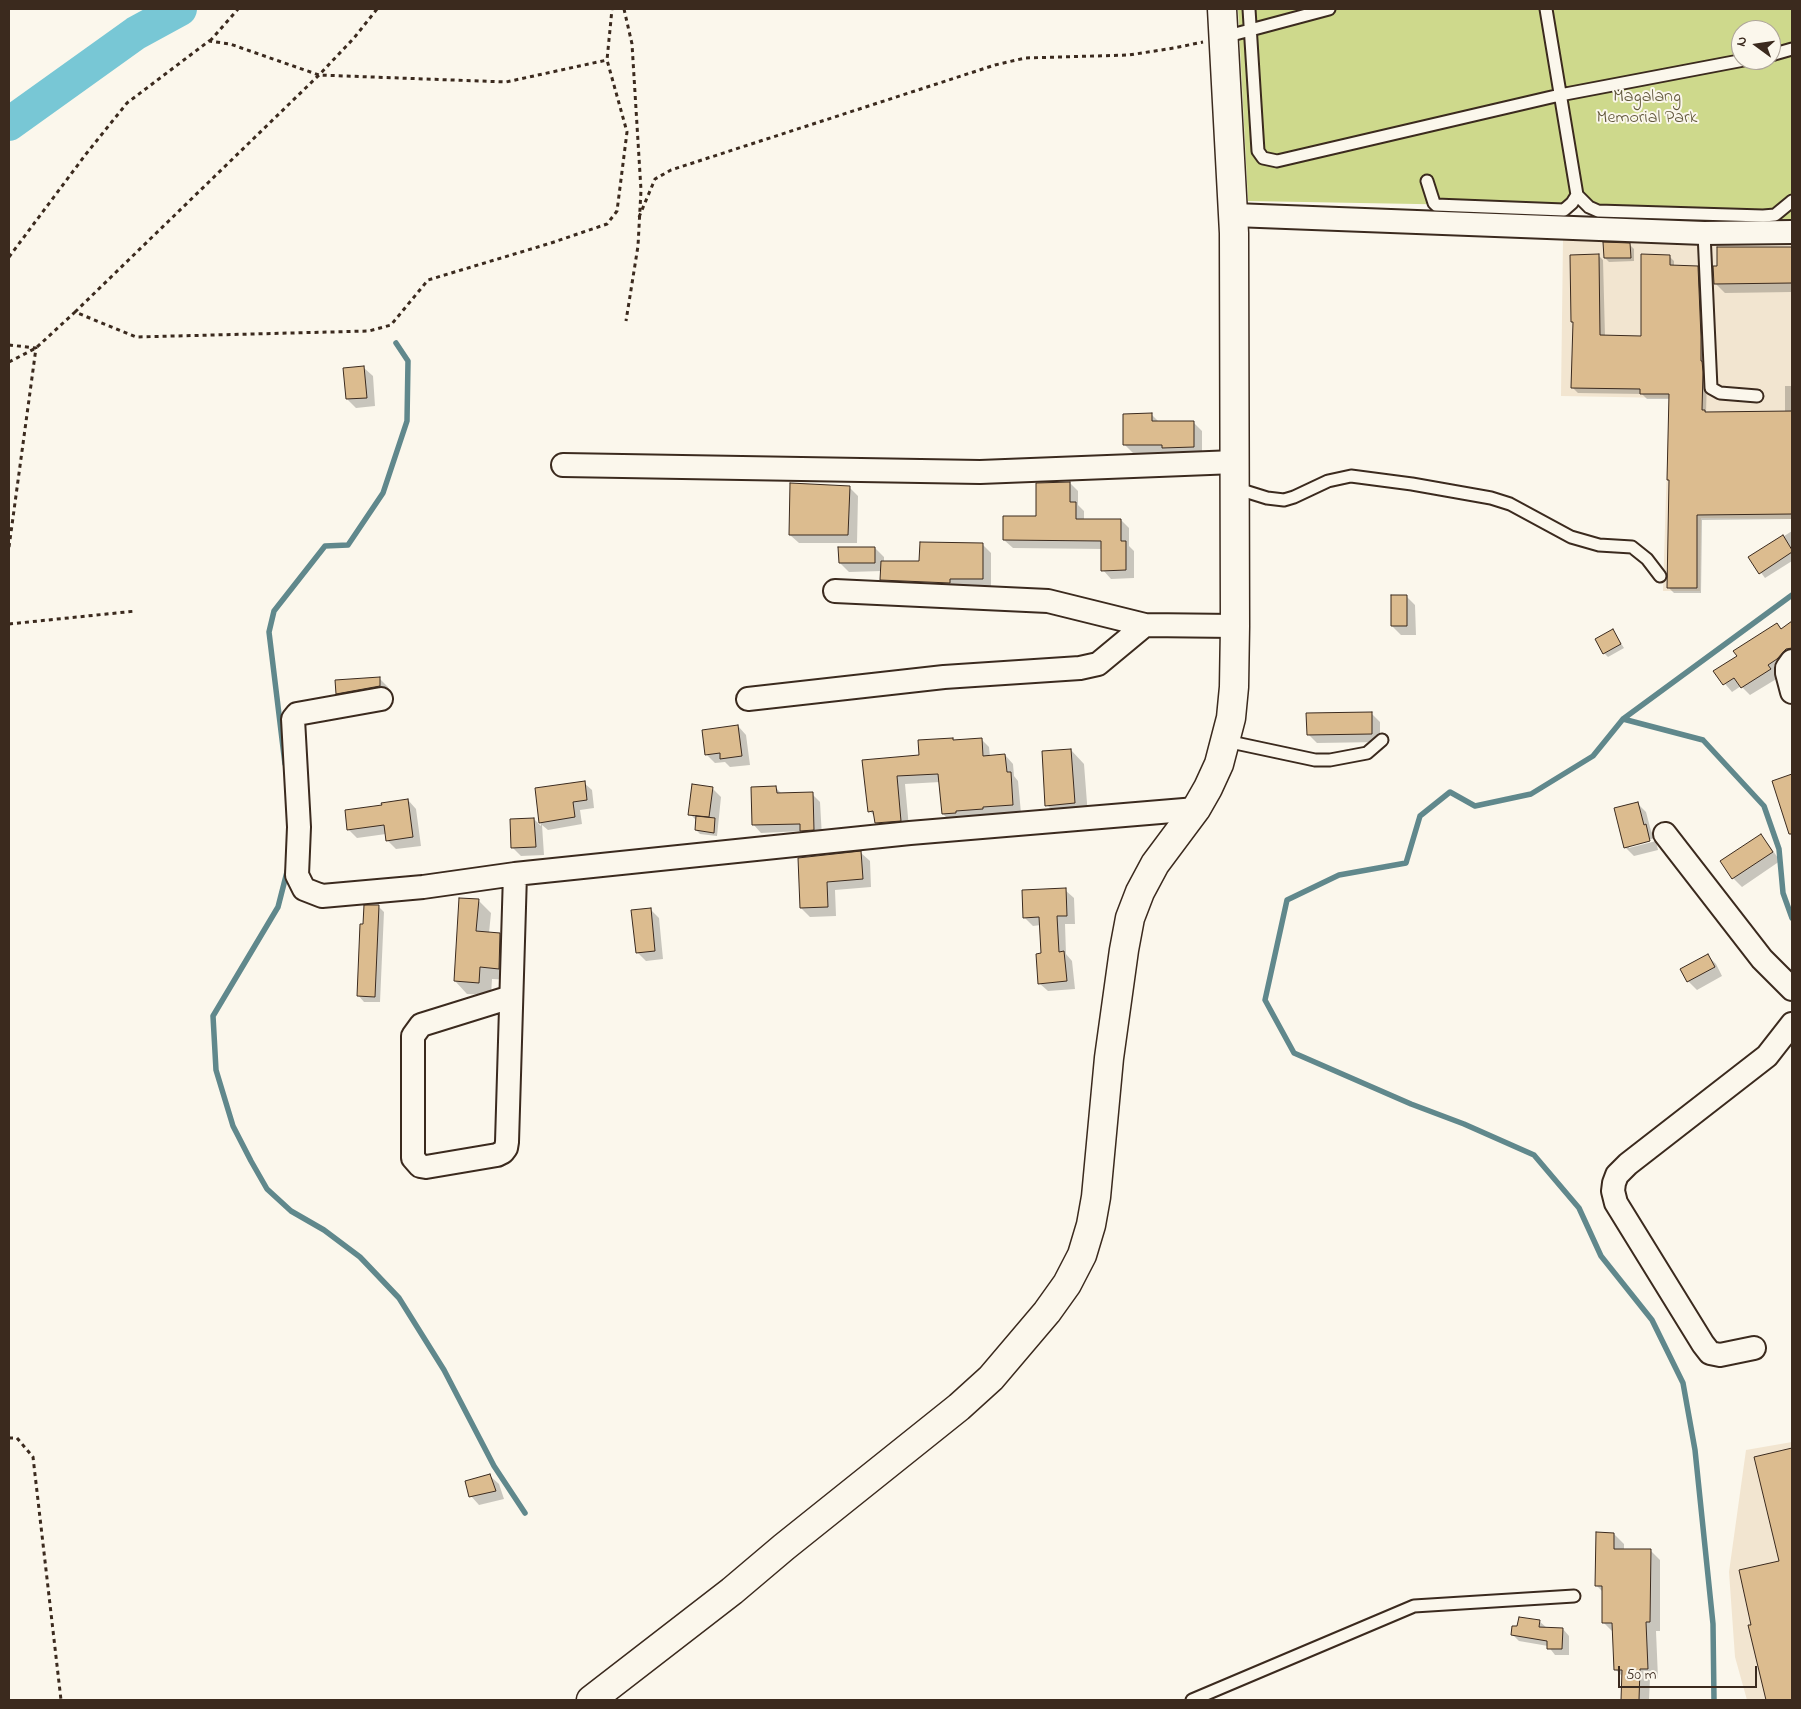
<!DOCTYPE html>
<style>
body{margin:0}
#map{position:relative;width:1801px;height:1709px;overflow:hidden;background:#fbf7ec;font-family:"Indie Flower",sans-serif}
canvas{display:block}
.frame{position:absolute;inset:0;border:10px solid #3b2a1e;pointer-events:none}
.north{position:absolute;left:1731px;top:20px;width:50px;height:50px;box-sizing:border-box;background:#fbf7ec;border:1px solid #aea59a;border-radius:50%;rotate:284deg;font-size:14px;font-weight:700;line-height:20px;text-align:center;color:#3b2a1e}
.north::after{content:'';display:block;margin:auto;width:18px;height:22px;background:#3b2a1e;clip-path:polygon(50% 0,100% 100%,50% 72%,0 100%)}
.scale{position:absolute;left:1618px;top:1666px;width:139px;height:22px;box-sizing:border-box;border:2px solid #3b2a1e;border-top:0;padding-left:6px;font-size:15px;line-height:18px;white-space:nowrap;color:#3b2a1e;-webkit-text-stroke:4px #fbf7ec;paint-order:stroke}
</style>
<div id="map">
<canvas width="1801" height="1709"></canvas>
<div class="frame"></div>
<div class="north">N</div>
<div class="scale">50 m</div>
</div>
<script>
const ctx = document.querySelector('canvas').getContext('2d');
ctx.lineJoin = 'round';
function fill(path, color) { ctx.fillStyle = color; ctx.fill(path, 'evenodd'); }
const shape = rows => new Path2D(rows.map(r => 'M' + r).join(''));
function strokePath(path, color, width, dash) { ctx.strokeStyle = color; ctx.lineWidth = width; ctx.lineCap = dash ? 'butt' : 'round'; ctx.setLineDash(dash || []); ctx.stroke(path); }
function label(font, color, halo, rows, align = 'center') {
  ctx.font = font + ' "Indie Flower",sans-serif'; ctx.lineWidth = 4; ctx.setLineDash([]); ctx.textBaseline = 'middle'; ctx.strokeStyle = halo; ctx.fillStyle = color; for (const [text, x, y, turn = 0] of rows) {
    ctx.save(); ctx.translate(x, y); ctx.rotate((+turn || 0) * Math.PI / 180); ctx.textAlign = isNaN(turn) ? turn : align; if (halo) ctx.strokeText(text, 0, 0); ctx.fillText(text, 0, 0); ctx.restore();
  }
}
const built = shape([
 [1563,239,1792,242,1792,519,1701,518,1700,591,1663,591,1669,398,1561,396],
 [1792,1442,1792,1700,1747,1700,1735,1657,1729,1572,1746,1450]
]);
const green = shape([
 [1238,9,1792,9,1792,221,1641,208,1248,201],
 [1741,30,1771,30,1771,60,1741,60]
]);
const shadow = shape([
 [1630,245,1634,249,1634,261,1609,262,1605,258],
 [1792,248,1792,292,1725,293,1715,283,1718,267,1718,249],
 [1598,255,1603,260,1605,336,1642,337,1669,256,1674,261,1674,266,1697,267,1703,272,1707,378,1706,413,1785,412,1785,386,1792,386,1792,519,1702,520,1701,593,1674,593,1669,588,1670,481,1668,479,1670,399,1647,399,1642,394,1578,393,1573,388,1574,323,1573,322],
 [364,368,373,376,375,406,356,408,347,399],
 [1152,415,1160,423,1193,422,1202,431,1202,456,1172,456,1170,453,1133,453,1124,444],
 [1070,483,1078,491,1078,505,1084,511,1084,520,1121,520,1129,528,1129,546,1134,551,1134,578,1111,579,1103,570,1103,549,1013,548,1004,540,1037,517],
 [849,487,858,496,857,543,799,543,790,535],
 [1792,531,1792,561,1765,578,1750,558],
 [983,545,991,553,991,587,890,588,882,579,882,571,849,572,840,563,875,548,884,557,884,563,921,563],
 [1406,596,1415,605,1416,635,1401,635,1392,626],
 [1792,623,1792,659,1785,667,1775,674,1778,678,1750,695,1741,686,1732,692,1715,672],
 [1613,631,1624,648,1608,657,1604,653],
 [379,678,388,687,389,695,346,702,337,693],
 [1371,713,1380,722,1380,742,1317,743,1308,734],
 [738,726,746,735,750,765,730,767,725,762,715,763,706,754],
 [981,739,989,747,990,757,1005,755,1013,764,1014,776,1018,781,1021,813,990,815,990,816,951,822,943,814,940,782,905,784,909,828,884,831,876,823,875,817,870,811,863,762,920,756,954,741],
 [1071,750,1084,764,1088,816,1060,818,1047,805],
 [584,783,592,790,594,808,580,810,582,824,548,830,542,825,544,855,521,856,512,847,534,819,541,826,536,789],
 [712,788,721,797,717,836,700,834,696,830,697,821,690,814],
 [776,788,782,794,812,794,820,802,822,837,809,839,802,831,761,833,753,824],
 [408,800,416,809,421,846,396,849,387,840,386,834,357,838,348,829,383,807],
 [1637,803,1646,812,1651,831,1655,838,1629,845,1629,848,1656,841,1658,850,1634,856,1625,847],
 [1761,836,1769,845,1780,861,1742,887,1733,878],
 [861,853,870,861,871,887,835,890,836,916,810,917,801,908,799,859],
 [1065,890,1074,898,1075,924,1065,924,1066,954,1072,961,1075,989,1048,991,1039,983,1042,954,1041,925,1033,926,1024,917],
 [478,900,491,913,489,933,500,934,512,946,511,980,492,979,491,995,467,994,455,981],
 [378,906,384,912,380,1002,364,1002,358,995,364,925],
 [650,909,659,918,663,959,646,961,637,952],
 [1708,956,1716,964,1722,976,1697,990,1688,981],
 [1792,1449,1792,1700,1767,1700,1750,1626,1753,1625,1780,1562,1756,1458],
 [490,1476,499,1484,504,1499,479,1505,471,1496],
 [1614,1534,1624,1544,1624,1550,1650,1550,1660,1560,1660,1631,1656,1631,1658,1678,1650,1678,1649,1700,1623,1700,1623,1677,1615,1669,1613,1632,1603,1622,1603,1592,1596,1585],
 [1539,1621,1547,1628,1563,1629,1569,1636,1569,1655,1555,1655,1548,1646,1519,1641,1513,1635]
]);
const stream = shape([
 [1623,719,1703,740,1764,806,1779,849,1783,893,1792,918],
 [285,764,269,632,274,611,325,546,348,545,383,493,407,421,408,361,396,343],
 [288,868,278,907,213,1016,216,1070,233,1126,251,1161,267,1189,291,1211,324,1230,360,1257,399,1298,444,1370,494,1466,525,1513],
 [1714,1700,1713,1624,1695,1450,1683,1383,1652,1320,1601,1256,1579,1208,1534,1155,1464,1124,1411,1104,1294,1053,1265,1000,1287,900,1339,875,1406,863,1420,816,1450,792,1475,806,1531,794,1593,756,1623,719,1792,595]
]);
const river = shape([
 [9,124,136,33,180,9]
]);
const building = shape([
 [1603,242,1630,243,1631,258,1604,258,1603,242],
 [1717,247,1792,247,1792,283,1714,284,1713,266,1717,266,1717,247],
 [1599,254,1600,335,1641,336,1641,254,1670,255,1670,265,1698,266,1701,337,1701,361,1702,361,1703,372,1702,410,1705,410,1705,412,1792,411,1792,514,1697,515,1697,588,1667,588,1669,480,1667,480,1669,394,1640,394,1640,389,1571,388,1573,322,1571,322,1570,255,1599,254],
 [364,366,367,398,346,399,343,368,364,366],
 [1152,413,1152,421,1194,421,1194,447,1162,448,1162,445,1123,445,1123,414,1152,413],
 [1070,482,1070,502,1076,502,1076,519,1121,519,1121,541,1126,541,1126,570,1101,571,1101,541,1003,540,1003,516,1036,516,1036,483,1070,482],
 [790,483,850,486,848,535,789,535,790,483],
 [1783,535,1792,550,1792,552,1759,574,1748,557,1783,535],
 [920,542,983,543,983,579,950,579,950,583,880,580,881,561,919,561,920,542],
 [838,547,875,547,875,563,839,563,838,547],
 [1391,595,1407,595,1407,626,1391,626,1391,595],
 [1792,621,1792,648,1786,649,1777,659,1768,665,1771,669,1741,688,1734,678,1723,685,1713,671,1737,656,1733,651,1777,623,1781,629,1792,621],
 [1613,629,1621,644,1603,654,1595,639,1613,629],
 [380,677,380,686,336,694,335,680,380,677],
 [1372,712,1372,734,1307,735,1306,713,1372,712],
 [738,725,742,756,720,759,720,753,705,755,702,730,738,725],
 [953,738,953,740,982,738,983,756,1005,754,1007,772,1011,772,1013,805,983,807,983,809,956,811,956,813,942,814,938,774,897,776,901,821,875,823,873,811,868,812,862,760,919,755,918,740,953,738],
 [1071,749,1075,803,1045,806,1042,751,1071,749],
 [1792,774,1792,834,1789,834,1772,781,1792,774],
 [585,781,587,800,573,802,575,817,539,823,535,788,585,781],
 [692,784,713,787,709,817,688,815,692,784],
 [776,786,777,793,813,792,814,830,800,831,800,824,752,825,751,787,776,786],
 [408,799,413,837,386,841,384,825,347,830,345,810,382,805,381,803,408,799],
 [1638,802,1644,825,1646,824,1650,841,1624,848,1614,808,1638,802],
 [696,816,715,818,714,833,695,830,696,816],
 [534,818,536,847,511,848,510,819,534,818],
 [1761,834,1773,852,1732,879,1720,861,1761,834],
 [861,851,863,879,827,882,828,907,800,908,798,858,861,851],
 [1066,888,1067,916,1057,916,1059,952,1064,951,1067,981,1038,984,1036,954,1041,953,1039,917,1023,918,1022,890,1066,888],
 [459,898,479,899,476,931,500,933,499,969,480,967,479,983,454,981,459,898],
 [364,905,379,905,375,997,357,996,360,924,363,924,364,905],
 [651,908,655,951,636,953,631,910,651,908],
 [1708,954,1715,967,1687,982,1680,969,1708,954],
 [1792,1448,1792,1700,1766,1700,1748,1625,1751,1625,1739,1570,1779,1561,1754,1457,1792,1448],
 [490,1474,496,1491,469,1497,465,1481,490,1474],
 [1596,1532,1614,1533,1614,1549,1651,1549,1650,1622,1646,1622,1648,1669,1640,1669,1639,1700,1621,1700,1622,1670,1614,1670,1612,1623,1602,1623,1602,1586,1595,1586,1596,1532],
 [1519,1617,1540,1620,1539,1627,1563,1628,1562,1649,1547,1649,1547,1641,1511,1635,1512,1626,1517,1626,1519,1617]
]);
const path = shape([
 [624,9,632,44,641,190,638,246,626,321],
 [210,41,238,9],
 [639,217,655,179,671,170,995,65,1025,58,1129,55,1174,48,1203,42],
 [9,257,86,154,127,103,209,41,230,44,319,75,506,82,607,60],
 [75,312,319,75,354,38,377,9],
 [9,345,36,348,9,547],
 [9,362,36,348,75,312,136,337,369,331,391,325,428,280,551,243,607,224,617,211,627,132,607,60,612,9],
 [9,624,136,611],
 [9,1438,17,1438,33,1457,61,1700]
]);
const service = shape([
 [1249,9,1258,151,1263,158,1277,161,1560,95,1744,60],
 [1546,9,1577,195,1589,207,1598,211,1763,216,1775,215,1792,201],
 [1224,37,1329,9],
 [1771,55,1792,49],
 [1427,181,1434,203,1436,205,1564,210,1572,203,1577,195],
 [1704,233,1711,388,1720,393,1757,396],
 [1235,488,1267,498,1284,500,1294,497,1328,481,1351,476,1412,484,1491,498,1510,504,1571,537,1599,545,1632,547,1647,559,1660,576],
 [1226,741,1315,760,1330,760,1367,753,1382,740],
 [1192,1700,1414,1606,1574,1596]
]);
const minor = shape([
 [1234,215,1704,233,1792,232],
 [563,465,980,472,1235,462],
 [835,591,1048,601,1145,625,1235,626],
 [1792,661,1787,668,1787,673,1792,692],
 [381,699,297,714,293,719,299,827,297,875,304,889,322,896,423,887,515,874,910,833,1196,809],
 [748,699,944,677,1080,668,1098,664,1145,625],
 [1665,834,1762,959,1792,989],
 [511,997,421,1025,413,1036,413,1158,420,1166,426,1167,497,1155,503,1152,506,1148,507,1142,515,874],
 [1754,1348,1720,1355,1710,1353,1703,1344,1616,1203,1613,1191,1614,1183,1617,1175,1628,1164,1767,1056,1792,1024]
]);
const tertiary = shape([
 [591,1700,732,1591,784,1547,959,1407,991,1378,1047,1312,1067,1284,1082,1255,1091,1225,1096,1197,1109,1058,1124,950,1130,918,1140,892,1155,864,1196,809,1208,788,1219,764,1231,718,1234,687,1235,626,1234,233,1222,9]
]);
const parkNames = [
 ["Magalang",1647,98],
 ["Memorial Park",1647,119]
];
fill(built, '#f2e5d0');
fill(green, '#ced98c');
fill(shadow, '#0003');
strokePath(stream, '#60888c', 5.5);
strokePath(river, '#78c7d5', 34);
fill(building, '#dcbc8f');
strokePath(building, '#3b2a1e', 1);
strokePath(service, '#3b2a1e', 15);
strokePath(minor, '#3b2a1e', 26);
strokePath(tertiary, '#3b2a1e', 31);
strokePath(path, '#3b2a1e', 3, [4, 4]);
strokePath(service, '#fbf7ec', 11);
strokePath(minor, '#fbf7ec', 22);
strokePath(tertiary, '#fbf7ec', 28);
label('18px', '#60563a', '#fbf7ec', parkNames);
</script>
